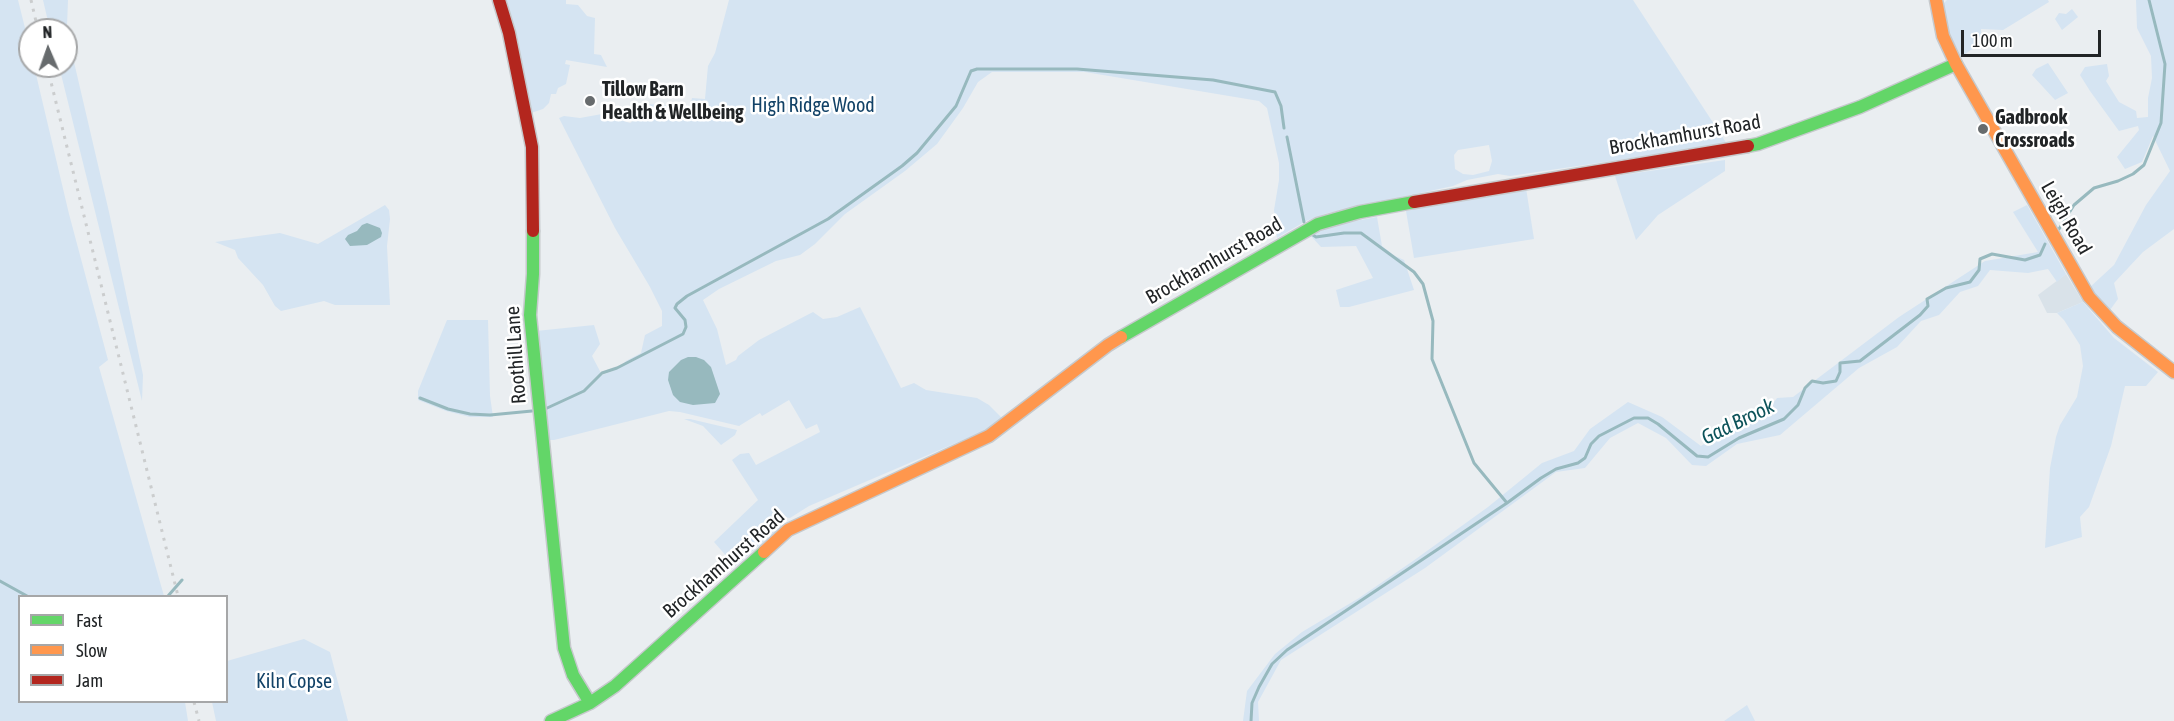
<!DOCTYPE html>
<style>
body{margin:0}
#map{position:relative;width:2174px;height:721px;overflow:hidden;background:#eaeef1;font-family:"Asap Condensed",sans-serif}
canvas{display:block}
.legend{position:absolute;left:18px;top:595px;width:210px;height:108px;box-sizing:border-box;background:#fff;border:2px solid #a6a7a8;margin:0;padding:8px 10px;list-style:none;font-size:18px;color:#212426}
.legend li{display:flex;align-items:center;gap:12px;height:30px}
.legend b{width:30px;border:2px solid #a6a7a8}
.north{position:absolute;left:18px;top:18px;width:60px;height:60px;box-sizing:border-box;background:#fff;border:2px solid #a6a7a8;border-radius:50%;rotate:358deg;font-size:16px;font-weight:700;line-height:24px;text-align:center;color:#212426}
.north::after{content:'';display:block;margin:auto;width:21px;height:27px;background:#676b6d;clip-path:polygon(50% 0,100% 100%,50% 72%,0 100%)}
.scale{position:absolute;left:1961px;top:30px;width:140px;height:27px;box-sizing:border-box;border:3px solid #212426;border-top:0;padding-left:8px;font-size:18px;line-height:21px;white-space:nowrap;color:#212426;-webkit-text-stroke:4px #fff;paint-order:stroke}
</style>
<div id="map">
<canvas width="2174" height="721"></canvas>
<ul class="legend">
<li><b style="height:8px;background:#63d668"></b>Fast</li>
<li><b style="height:8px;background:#ff974d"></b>Slow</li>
<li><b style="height:8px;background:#b3261e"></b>Jam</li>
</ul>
<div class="north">N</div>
<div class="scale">100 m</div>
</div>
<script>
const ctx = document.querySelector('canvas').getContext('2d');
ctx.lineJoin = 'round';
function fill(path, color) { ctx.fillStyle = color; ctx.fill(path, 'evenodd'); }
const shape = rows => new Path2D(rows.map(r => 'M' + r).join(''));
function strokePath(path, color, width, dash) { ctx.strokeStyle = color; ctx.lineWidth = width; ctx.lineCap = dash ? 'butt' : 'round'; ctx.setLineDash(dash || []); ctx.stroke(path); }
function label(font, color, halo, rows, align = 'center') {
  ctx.font = font + ' "Asap Condensed",sans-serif'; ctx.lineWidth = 5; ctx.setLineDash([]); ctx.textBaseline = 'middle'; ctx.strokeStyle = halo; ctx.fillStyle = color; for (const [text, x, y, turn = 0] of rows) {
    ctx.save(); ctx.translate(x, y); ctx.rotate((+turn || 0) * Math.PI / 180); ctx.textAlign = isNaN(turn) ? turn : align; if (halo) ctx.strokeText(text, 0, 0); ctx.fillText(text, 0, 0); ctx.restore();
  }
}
const built = shape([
 [2066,274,2083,302,2057,313,2047,313,2038,295]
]);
const green = shape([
 [0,0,18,0,30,48,30,66,34,66,69,214,108,360,99,367,164,596,20,596,20,702,185,702,188,721,0,721],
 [43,0,68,0,67,26,70,45,109,212,143,375,142,401,59,66,66,66,66,30,50,30],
 [505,0,566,0,566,4,578,5,587,16,595,18,594,54,601,55,607,67,566,60,565,64,570,65,566,84,558,88,556,94,551,94,549,103,543,109,531,113],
 [729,0,1633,0,1727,144,1510,176,1498,174,1467,180,1453,186,1328,213,1306,221,1277,238,1274,210,1279,180,1279,163,1267,108,1259,101,1085,72,992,72,978,82,963,108,937,144,905,171,845,214,815,244,800,255,776,261,719,289,703,300,717,329,726,365,736,360,738,356,759,340,813,312,823,319,837,317,860,307,901,388,914,383,926,390,977,398,989,405,1003,419,984,431,809,506,790,518,784,517,780,520,781,527,735,566,714,542,758,500,732,460,740,454,749,453,756,465,820,432,817,424,806,429,789,400,762,416,760,413,739,426,680,412,669,411,554,440,548,440,536,331,594,325,600,344,592,356,602,375,618,369,626,361,641,353,645,335,662,326,662,311,650,287,615,228,559,118,564,116,580,118,602,114,630,123,640,117,647,104,690,107,692,98,705,99,708,66,715,53],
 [1489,145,1492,161,1489,171,1473,175,1463,174,1455,169,1454,155,1458,150],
 [1947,0,2048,0,2049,2,2003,30,1981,29,1982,42,1961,57,1949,32,1942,5],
 [2136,0,2174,0,2174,229,2143,252,2114,283,2118,299,2110,310,2089,288,2114,265,2146,205,2170,171,2153,136,2142,162,2125,169,2117,157,2139,130,2138,126,2119,131,2090,91,2080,75,2085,67,2107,64,2109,76,2106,81,2119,102,2136,111,2137,118,2148,117,2148,98,2152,78,2151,56,2137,28],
 [2072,9,2078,17,2062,30,2055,19,2059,13,2066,14],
 [2048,63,2068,93,2055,100,2032,75,2036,69],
 [1725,160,1725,171,1658,215,1636,240,1615,176],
 [1526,188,1534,239,1414,258,1406,211],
 [385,205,389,210,390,219,387,246,390,305,335,305,324,301,281,311,275,306,263,285,238,258,235,250,215,242,280,233,318,244],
 [2027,205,2066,274,2057,282,2048,269,2028,273,1990,270,1978,286,1960,292,1939,315,1921,321,1897,347,1859,368,1780,435,1737,444,1706,466,1692,465,1666,438,1638,423,1610,438,1585,468,1556,472,1425,568,1281,660,1258,702,1259,721,1243,721,1247,691,1275,654,1302,632,1359,598,1413,561,1488,507,1542,463,1574,451,1590,429,1628,402,1662,417,1701,446,1732,426,1763,417,1777,398,1793,397,1899,317,1985,261,2038,252,2013,212],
 [1377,217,1382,246,1395,256,1404,260,1414,290,1349,307,1340,307,1336,290,1373,278,1356,246,1321,247,1309,234,1344,223],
 [2083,302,2114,338,2158,372,2146,386,2125,386,2111,446,2089,507,2080,517,2082,537,2045,548,2050,468,2056,437,2060,425,2077,397,2083,366,2080,345,2064,320,2057,313],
 [447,320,488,320,490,396,493,417,470,417,446,411,418,400,418,391],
 [684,419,690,419,737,430,735,435,721,445,703,426],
 [304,639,330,652,348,721,216,721,212,702,226,702,227,661],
 [1747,705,1755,721,1724,721]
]);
const water = shape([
 [367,223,380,228,382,233,381,237,367,245,350,246,345,239,348,235,357,231,362,225],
 [688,357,696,357,704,360,711,367,720,394,715,403,693,405,680,402,673,395,668,380,669,372,681,360]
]);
const stream = shape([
 [1287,137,1304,222],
 [2059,229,2074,205,2094,188,2118,181,2133,174,2144,165,2161,123,2165,64,2149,0],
 [1313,235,1316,237,1344,233,1361,233,1414,272,1423,284,1433,321,1432,359,1474,463,1507,503],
 [420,398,448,409,470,414,490,415,532,411],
 [545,409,584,391,602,373,617,368,683,334,686,327,685,320,675,308,677,304,687,296,828,219,902,166,917,153,956,106,971,71,977,69,1077,69,1213,80,1275,92,1281,106,1284,128],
 [0,581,27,596],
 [168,596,182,580],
 [1251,721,1252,703,1259,687,1272,664,1287,650,1507,503,1541,478,1556,469,1578,463,1585,458,1591,444,1599,436,1634,418,1648,418,1658,424,1697,456,1708,457,1739,438,1784,419,1798,405,1805,388,1812,381,1823,383,1836,381,1840,372,1840,363,1860,361,1920,315,1928,306,1927,299,1946,288,1970,282,1979,270,1980,259,1992,254,2025,260,2040,255,2045,244]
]);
const fast = shape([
 [1748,146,1758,144,1860,107,1956,64],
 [533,231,533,274,530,315,564,648,573,675,590,703],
 [1121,337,1318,224,1360,212,1414,202],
 [551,721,590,703,615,686,764,552]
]);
const slow = shape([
 [1936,0,1943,36,1956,64,2089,297,2117,327,2174,372],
 [764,552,788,530,989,436,1108,345,1121,337]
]);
const jam = shape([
 [499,0,509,33,532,147,533,231],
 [1414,202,1748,146]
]);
const rail = shape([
 [31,0,38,30],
 [47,66,178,596],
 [194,702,199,721]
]);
const markers = [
 [590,101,6,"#676b6d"],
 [1983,129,6,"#676b6d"]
];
const poiNames = [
 ["Tillow Barn",602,90],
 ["Health & Wellbeing",602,113],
 ["Gadbrook",1995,118],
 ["Crossroads",1995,141]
];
const parkNames = [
 ["High Ridge Wood",813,106],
 ["Kiln Copse",294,682]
];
const streetNames = [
 ["Brockhamhurst Road",1685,135,-10],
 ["Leigh Road",2066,218,60],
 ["Brockhamhurst Road",1214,261,-30],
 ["Roothill Lane",516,355,-94],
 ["Brockhamhurst Road",724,564,-41]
];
const waterNames = [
 ["Gad Brook",1738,422,-26]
];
fill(built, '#d9e2e9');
fill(green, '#d5e4f2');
fill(water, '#97b9be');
strokePath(stream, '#97b9be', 3);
strokePath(fast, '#c6c9cc', 15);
strokePath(slow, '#c6c9cc', 15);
strokePath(jam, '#c6c9cc', 15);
strokePath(fast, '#63d668', 12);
strokePath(slow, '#ff974d', 12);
strokePath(jam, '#b3261e', 12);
strokePath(rail, '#cbcdce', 3, [3, 6]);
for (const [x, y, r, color] of markers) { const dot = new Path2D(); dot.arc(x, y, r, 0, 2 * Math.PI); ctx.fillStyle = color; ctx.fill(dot); strokePath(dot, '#fff', 2); }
label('bold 20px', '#212426', '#fff', poiNames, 'left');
label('20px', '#124267', '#fff', parkNames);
label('20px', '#212426', '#fff', streetNames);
label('italic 21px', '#0d535a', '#fff', waterNames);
</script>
